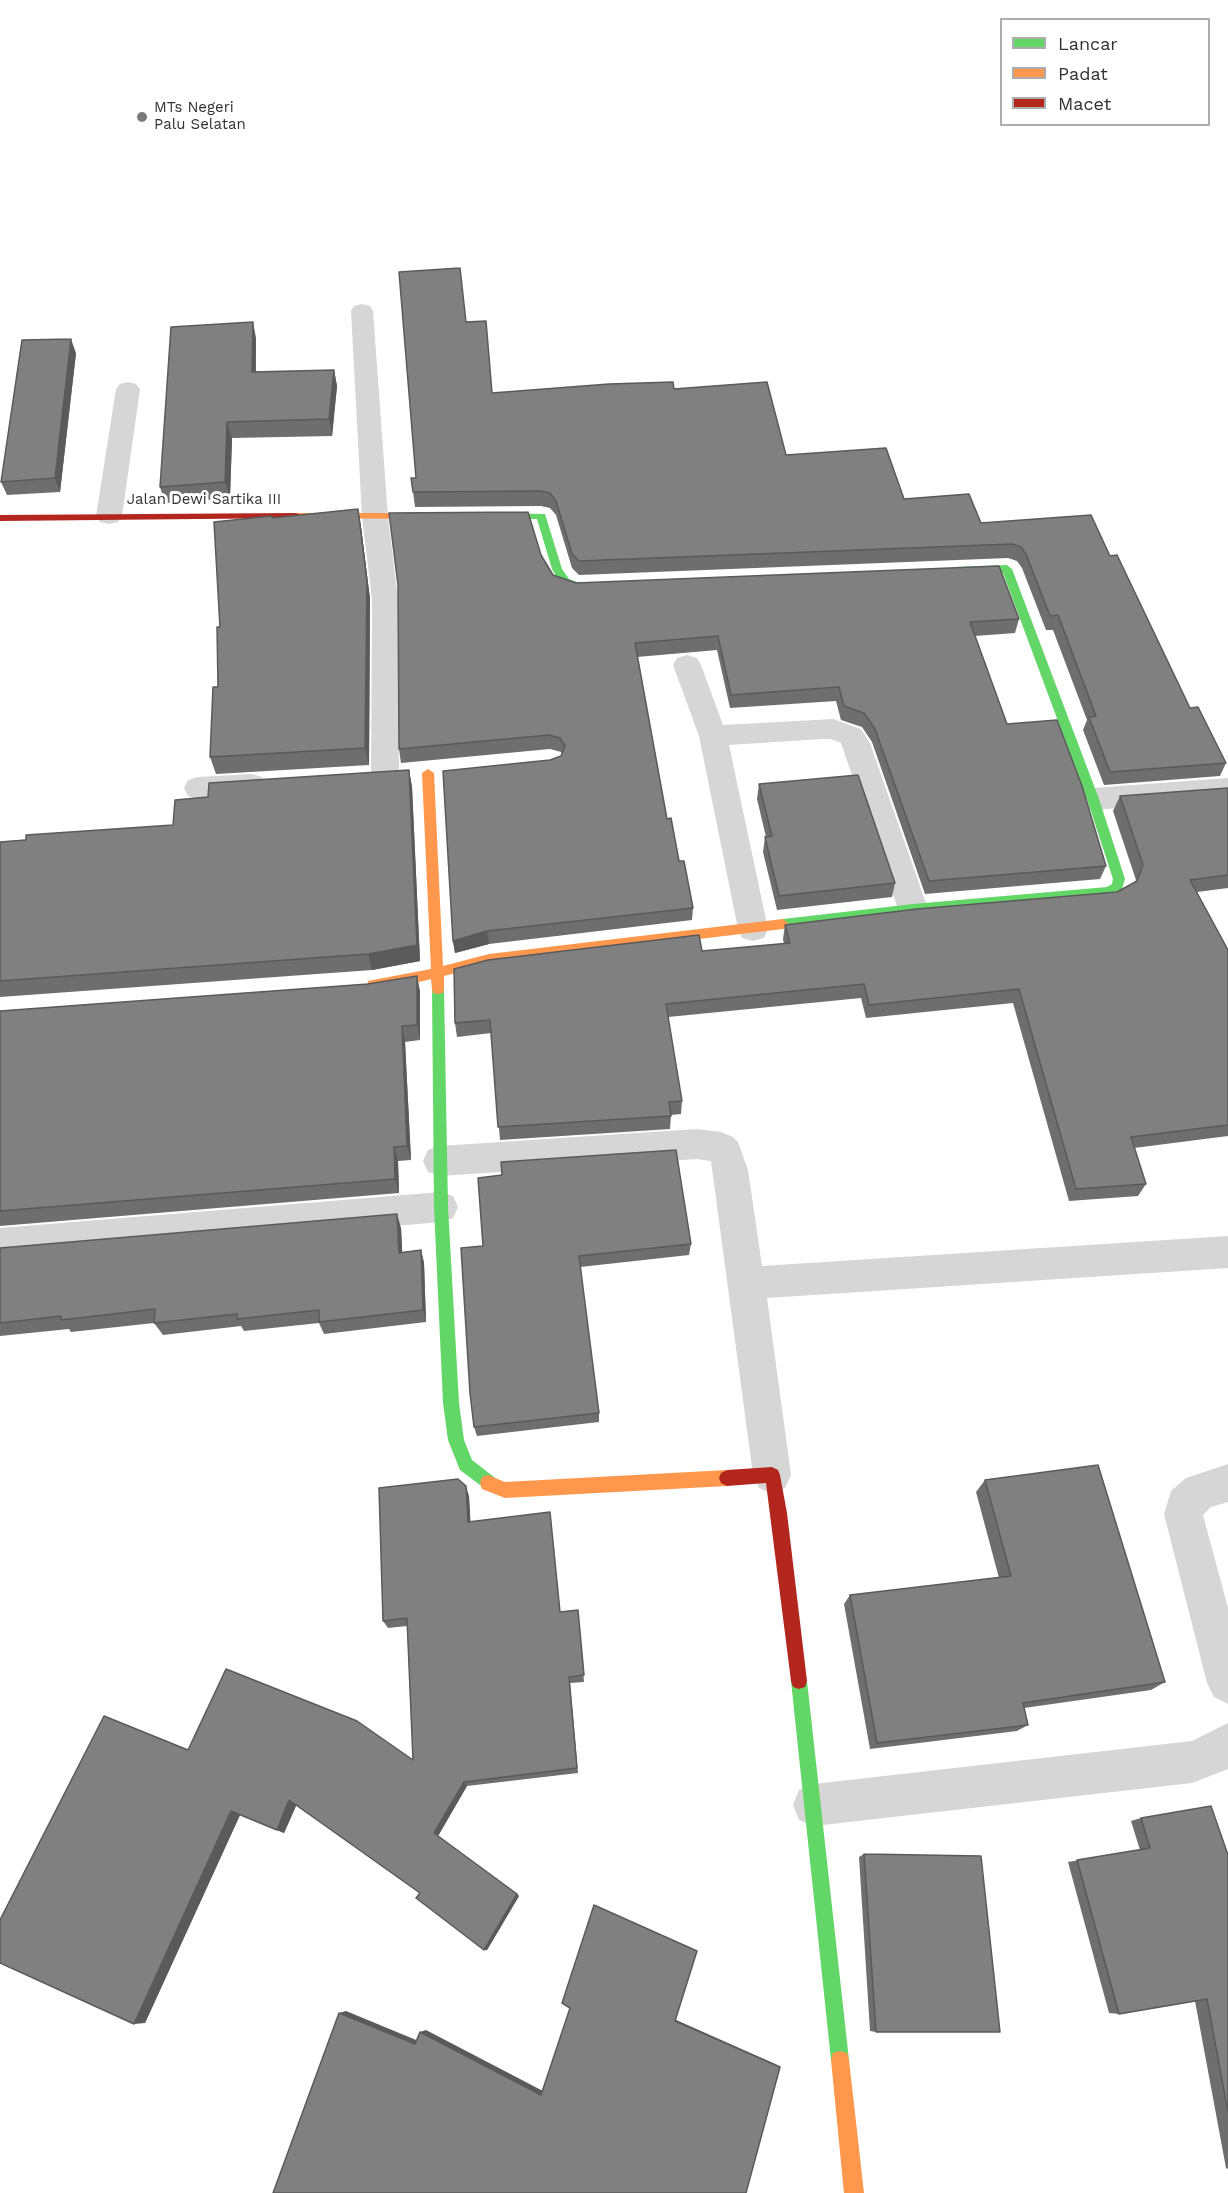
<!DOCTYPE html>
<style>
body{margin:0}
#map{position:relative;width:1228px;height:2193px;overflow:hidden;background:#fff;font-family:"Work Sans",sans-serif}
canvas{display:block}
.legend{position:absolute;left:1000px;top:18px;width:210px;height:108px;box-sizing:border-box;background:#fff;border:2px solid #adadad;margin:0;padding:8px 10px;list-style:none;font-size:18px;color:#323232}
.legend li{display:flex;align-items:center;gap:12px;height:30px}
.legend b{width:30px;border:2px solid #adadad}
</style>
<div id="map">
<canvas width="1228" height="2193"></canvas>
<ul class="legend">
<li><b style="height:8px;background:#63d668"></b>Lancar</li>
<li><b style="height:8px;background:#ff974d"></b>Padat</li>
<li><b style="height:8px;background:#b3261e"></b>Macet</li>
</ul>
</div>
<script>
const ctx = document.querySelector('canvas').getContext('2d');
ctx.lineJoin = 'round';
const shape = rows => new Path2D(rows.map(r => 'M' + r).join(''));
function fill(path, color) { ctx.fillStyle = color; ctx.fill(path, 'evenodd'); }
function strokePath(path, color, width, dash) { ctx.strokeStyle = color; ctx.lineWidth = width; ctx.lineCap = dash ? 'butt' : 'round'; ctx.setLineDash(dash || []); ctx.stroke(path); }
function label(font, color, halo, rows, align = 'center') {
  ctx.font = font + ' "Work Sans",sans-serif'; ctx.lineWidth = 6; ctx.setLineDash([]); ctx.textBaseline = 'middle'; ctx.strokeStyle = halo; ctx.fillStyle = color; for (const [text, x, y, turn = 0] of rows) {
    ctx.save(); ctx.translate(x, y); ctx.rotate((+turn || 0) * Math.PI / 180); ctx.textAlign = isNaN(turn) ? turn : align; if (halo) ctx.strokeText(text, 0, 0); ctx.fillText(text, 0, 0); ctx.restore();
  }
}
const street = shape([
 [362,304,370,306,373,311,388,517,398,599,399,777,395,785,385,788,375,785,371,777,372,599,362,517,351,311,354,306,362,304],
 [128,382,136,384,140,389,122,516,118,522,109,524,100,522,96,516,116,389,120,384,128,382],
 [687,655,697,658,701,665,723,725,833,719,861,729,870,743,928,909,924,918,913,921,902,918,898,909,841,743,831,739,822,739,729,745,768,929,764,938,753,941,742,938,738,929,699,736,673,665,677,658,687,655],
 [252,774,262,777,266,785,262,793,252,796,198,799,188,796,184,788,188,780,198,777,252,774],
 [1228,778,1228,800,1093,810,1083,807,1079,799,1083,791,1093,788,1228,778],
 [697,1129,721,1132,733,1137,738,1142,748,1170,762,1266,1228,1236,1228,1268,767,1298,791,1475,785,1488,772,1494,759,1488,753,1475,711,1161,697,1159,440,1176,428,1172,423,1161,428,1150,440,1146,697,1129],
 [441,1192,453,1196,458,1207,453,1218,441,1222,0,1260,0,1228,441,1192],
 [1228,1464,1228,1502,1211,1507,1203,1515,1228,1608,1228,1704,1214,1697,1207,1683,1164,1514,1171,1491,1186,1478,1228,1464],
 [1228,1723,1228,1769,1192,1783,814,1826,799,1820,793,1805,799,1790,814,1784,1192,1741,1228,1723]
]);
const fast = shape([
 [484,513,545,514,562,569,569,579,577,582,604,582,609,586,604,590,576,590,561,585,552,569,537,519,480,518,479,516,484,513],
 [1007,565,1012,569,1099,799,1125,879,1122,889,1110,897,913,914,783,929,779,928,777,924,779,920,783,919,913,904,1107,887,1112,884,1113,879,1087,799,1003,573,955,575,950,571,955,567,1007,565],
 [438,984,443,985,444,989,448,1207,459,1403,464,1440,472,1460,494,1477,496,1483,494,1489,488,1491,460,1470,448,1440,443,1403,434,1207,432,989,433,985,438,984],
 [799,1673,805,1675,807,1681,849,2060,847,2067,840,2069,833,2067,831,2060,791,1681,793,1675,799,1673]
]);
const slow = shape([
 [295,513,436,513,441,516,436,519,291,518,291,514,295,513],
 [428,769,434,773,443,966,489,954,783,919,789,924,783,929,489,964,444,976,444,989,443,993,438,994,433,993,432,989,431,979,407,985,373,990,368,989,367,985,368,981,373,980,431,969,422,773,428,769],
 [727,1470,733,1473,735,1478,733,1483,727,1486,505,1498,482,1489,480,1483,482,1477,488,1475,505,1482,727,1470],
 [840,2051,847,2053,849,2060,864,2193,844,2193,831,2060,833,2053,840,2051]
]);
const jam = shape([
 [295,513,299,514,299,518,0,521,0,515,295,513],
 [772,1467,778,1470,780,1475,787,1513,807,1681,805,1687,799,1689,793,1687,791,1681,766,1483,727,1486,721,1483,719,1478,721,1473,727,1470,772,1467]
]);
const wall = shape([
 [466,322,492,393,674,389,786,455,904,499,981,523,1110,556,1190,708,1226,763,1220,776,1104,785,1083,730,1087,720,1053,630,1046,630,1022,568,1017,561,1008,558,579,575,572,568,556,515,550,508,541,506,415,507,413,492,416,478],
 [256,338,256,372,334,370,337,386,332,436,232,438,230,498,165,503,160,487],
 [76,353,60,492,7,495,1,482],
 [358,509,361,527,370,599,369,765,216,774,210,757,218,687,220,627,272,518],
 [541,555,553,575,576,583,1019,619,1015,633,975,636,1007,724,1106,866,1100,879,925,894,872,742,862,727,841,720,836,701,730,708,717,650,637,657,667,819,679,861,693,908,692,920,489,944,455,953,453,941,550,760,561,756,562,754,561,752,550,749,401,763,399,749],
 [409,770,412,787,420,961,372,970,0,997,0,842,173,825,208,797],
 [759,784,895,883,892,897,777,910,763,852,765,837,766,837,757,799],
 [1228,788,1228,888,1197,892,1228,950,1228,1136,1134,1148,1146,1184,1138,1196,1069,1201,1013,1003,866,1018,861,998,668,1017,682,1101,681,1114,671,1115,670,1129,500,1140,491,1033,457,1037,455,1023,702,951,784,944,783,939,785,925,1117,892,1135,883,1136,880,1113,811,1120,796],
 [417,976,420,992,420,1040,405,1042,411,1160,398,1161,399,1193,0,1226,0,1011,368,984],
 [401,1228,402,1252,421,1250,424,1263,426,1322,324,1334,319,1323,244,1331,241,1326,163,1335,154,1323,71,1332,69,1329,0,1336,0,1248],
 [691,1244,689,1255,580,1267,599,1413,599,1422,477,1436,474,1427,461,1248],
 [985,1480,1165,1682,1151,1690,1024,1708,1028,1725,1017,1731,870,1749,844,1604,850,1595,999,1578,976,1492],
 [469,1496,470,1522,560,1612,578,1610,584,1682,570,1683,578,1773,467,1786,438,1836,519,1896,487,1950,420,1893,296,1805,284,1833,240,1815,145,2023,188,1750,413,1760,407,1626,388,1628,383,1621],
 [1141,1818,1228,1855,1228,2169,1226,2168,1195,2001,1119,2014,1109,2013,1068,1862,1140,1850,1131,1821],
 [864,1854,876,2032,870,2031,859,1857]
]);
const shadedWall = shape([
 [253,322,256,338,255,388,252,372],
 [71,339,76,353,60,492,55,478],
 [334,370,337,386,332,436,329,419],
 [227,422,232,438,230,498,225,482],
 [358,509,361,527,370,599,369,765,365,748],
 [409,770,412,787,420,961,372,970,368,954],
 [487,931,489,944,455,953,453,941],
 [417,976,420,992,420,1040,417,1025],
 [402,1026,405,1042,411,1160,407,1146],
 [394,1147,398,1161,399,1193,395,1179],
 [397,1214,401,1228,403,1266,399,1253],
 [421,1250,424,1263,426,1322,423,1310],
 [466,1486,469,1496,471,1531,468,1522],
 [464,1782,467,1786,438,1836,434,1833],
 [289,1800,297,1804,284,1833,277,1830],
 [231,1811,240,1815,145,2023,134,2024],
 [517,1894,519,1896,487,1950,484,1950],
 [346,2011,421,2042,415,2044,339,2013],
 [674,2019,775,2064,780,2067,675,2021],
 [426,2030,543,2091,541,2095,420,2032]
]);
const building = shape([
 [460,268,466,322,486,321,492,393,609,384,673,382,674,389,767,382,786,455,886,448,904,499,969,494,981,523,1091,515,1110,556,1117,555,1190,708,1198,707,1226,763,1110,772,1089,717,1096,716,1058,615,1050,616,1026,554,1021,547,1012,544,579,561,572,554,556,501,550,493,540,491,413,492,411,478,416,478,399,272,460,268],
 [253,322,252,372,334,370,329,419,227,422,225,482,160,487,171,327,253,322],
 [71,339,55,478,1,482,22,340,71,339],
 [358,509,367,582,365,748,210,757,213,687,218,687,217,627,220,627,214,522,272,516,272,518,358,509],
 [528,512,541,555,553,575,576,583,999,566,1019,619,970,622,1007,724,1057,720,1082,786,1106,866,929,881,875,729,864,713,844,706,839,687,731,695,718,636,635,643,667,819,671,818,679,861,684,861,693,908,487,931,453,941,443,771,550,760,561,756,565,746,560,738,549,735,399,749,398,585,389,513,528,512],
 [409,770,417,945,368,954,0,981,0,842,26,840,26,835,173,825,175,800,208,797,209,783,409,770],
 [858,775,895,883,779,896,765,837,772,836,759,784,858,775],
 [1228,788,1228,875,1190,880,1228,950,1228,1125,1131,1137,1146,1184,1076,1189,1019,989,869,1005,864,984,666,1004,682,1101,669,1102,671,1116,498,1127,490,1020,455,1023,454,969,488,960,699,935,702,951,790,943,785,925,917,909,1117,892,1137,881,1143,865,1120,796,1228,788],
 [417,976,417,1025,402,1026,407,1146,394,1147,395,1179,0,1211,0,1011,368,984,417,976],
 [676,1150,691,1244,579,1256,599,1413,474,1427,470,1393,461,1248,483,1246,478,1178,502,1175,501,1162,676,1150],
 [397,1214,399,1253,421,1250,423,1310,319,1322,319,1310,237,1319,237,1314,154,1323,155,1309,61,1320,61,1316,0,1323,0,1248,397,1214],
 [1098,1465,1165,1682,1023,1703,1028,1725,877,1743,850,1595,1011,1576,985,1480,1098,1465],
 [458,1479,466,1486,468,1522,550,1512,560,1612,578,1610,584,1675,569,1677,577,1768,464,1782,434,1833,517,1894,484,1950,416,1898,420,1893,289,1800,277,1830,231,1811,134,2024,0,1963,0,1920,104,1716,188,1750,226,1669,357,1721,413,1760,407,1618,383,1621,379,1488,458,1479],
 [1211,1806,1228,1855,1228,2112,1207,1999,1119,2014,1077,1860,1150,1848,1141,1818,1211,1806],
 [864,1854,981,1856,1000,2032,876,2032,864,1854],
 [594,1905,697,1951,675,2021,780,2067,746,2193,273,2193,339,2013,415,2044,420,2032,541,2095,570,2008,562,2003,594,1905]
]);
const markers = [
 [142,117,6,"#7a7a7a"]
];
const farPoinames = [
 ["MTs Negeri",154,108],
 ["Palu Selatan",154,125]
];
const farStreetnames = [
 ["Jalan Dewi Sartika III",204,500]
];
fill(street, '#d6d6d6');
fill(fast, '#63d668');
fill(slow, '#ff974d');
fill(jam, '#b3261e');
fill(wall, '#6e6e6e');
fill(shadedWall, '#5a5a5a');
fill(building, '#808080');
strokePath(building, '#5a5a5a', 1.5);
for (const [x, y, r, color] of markers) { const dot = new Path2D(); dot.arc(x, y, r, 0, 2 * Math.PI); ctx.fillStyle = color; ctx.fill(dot); strokePath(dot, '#fff', 2); }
label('15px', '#323232', '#fff', farPoinames, 'left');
label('15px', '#323232', '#fff', farStreetnames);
</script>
